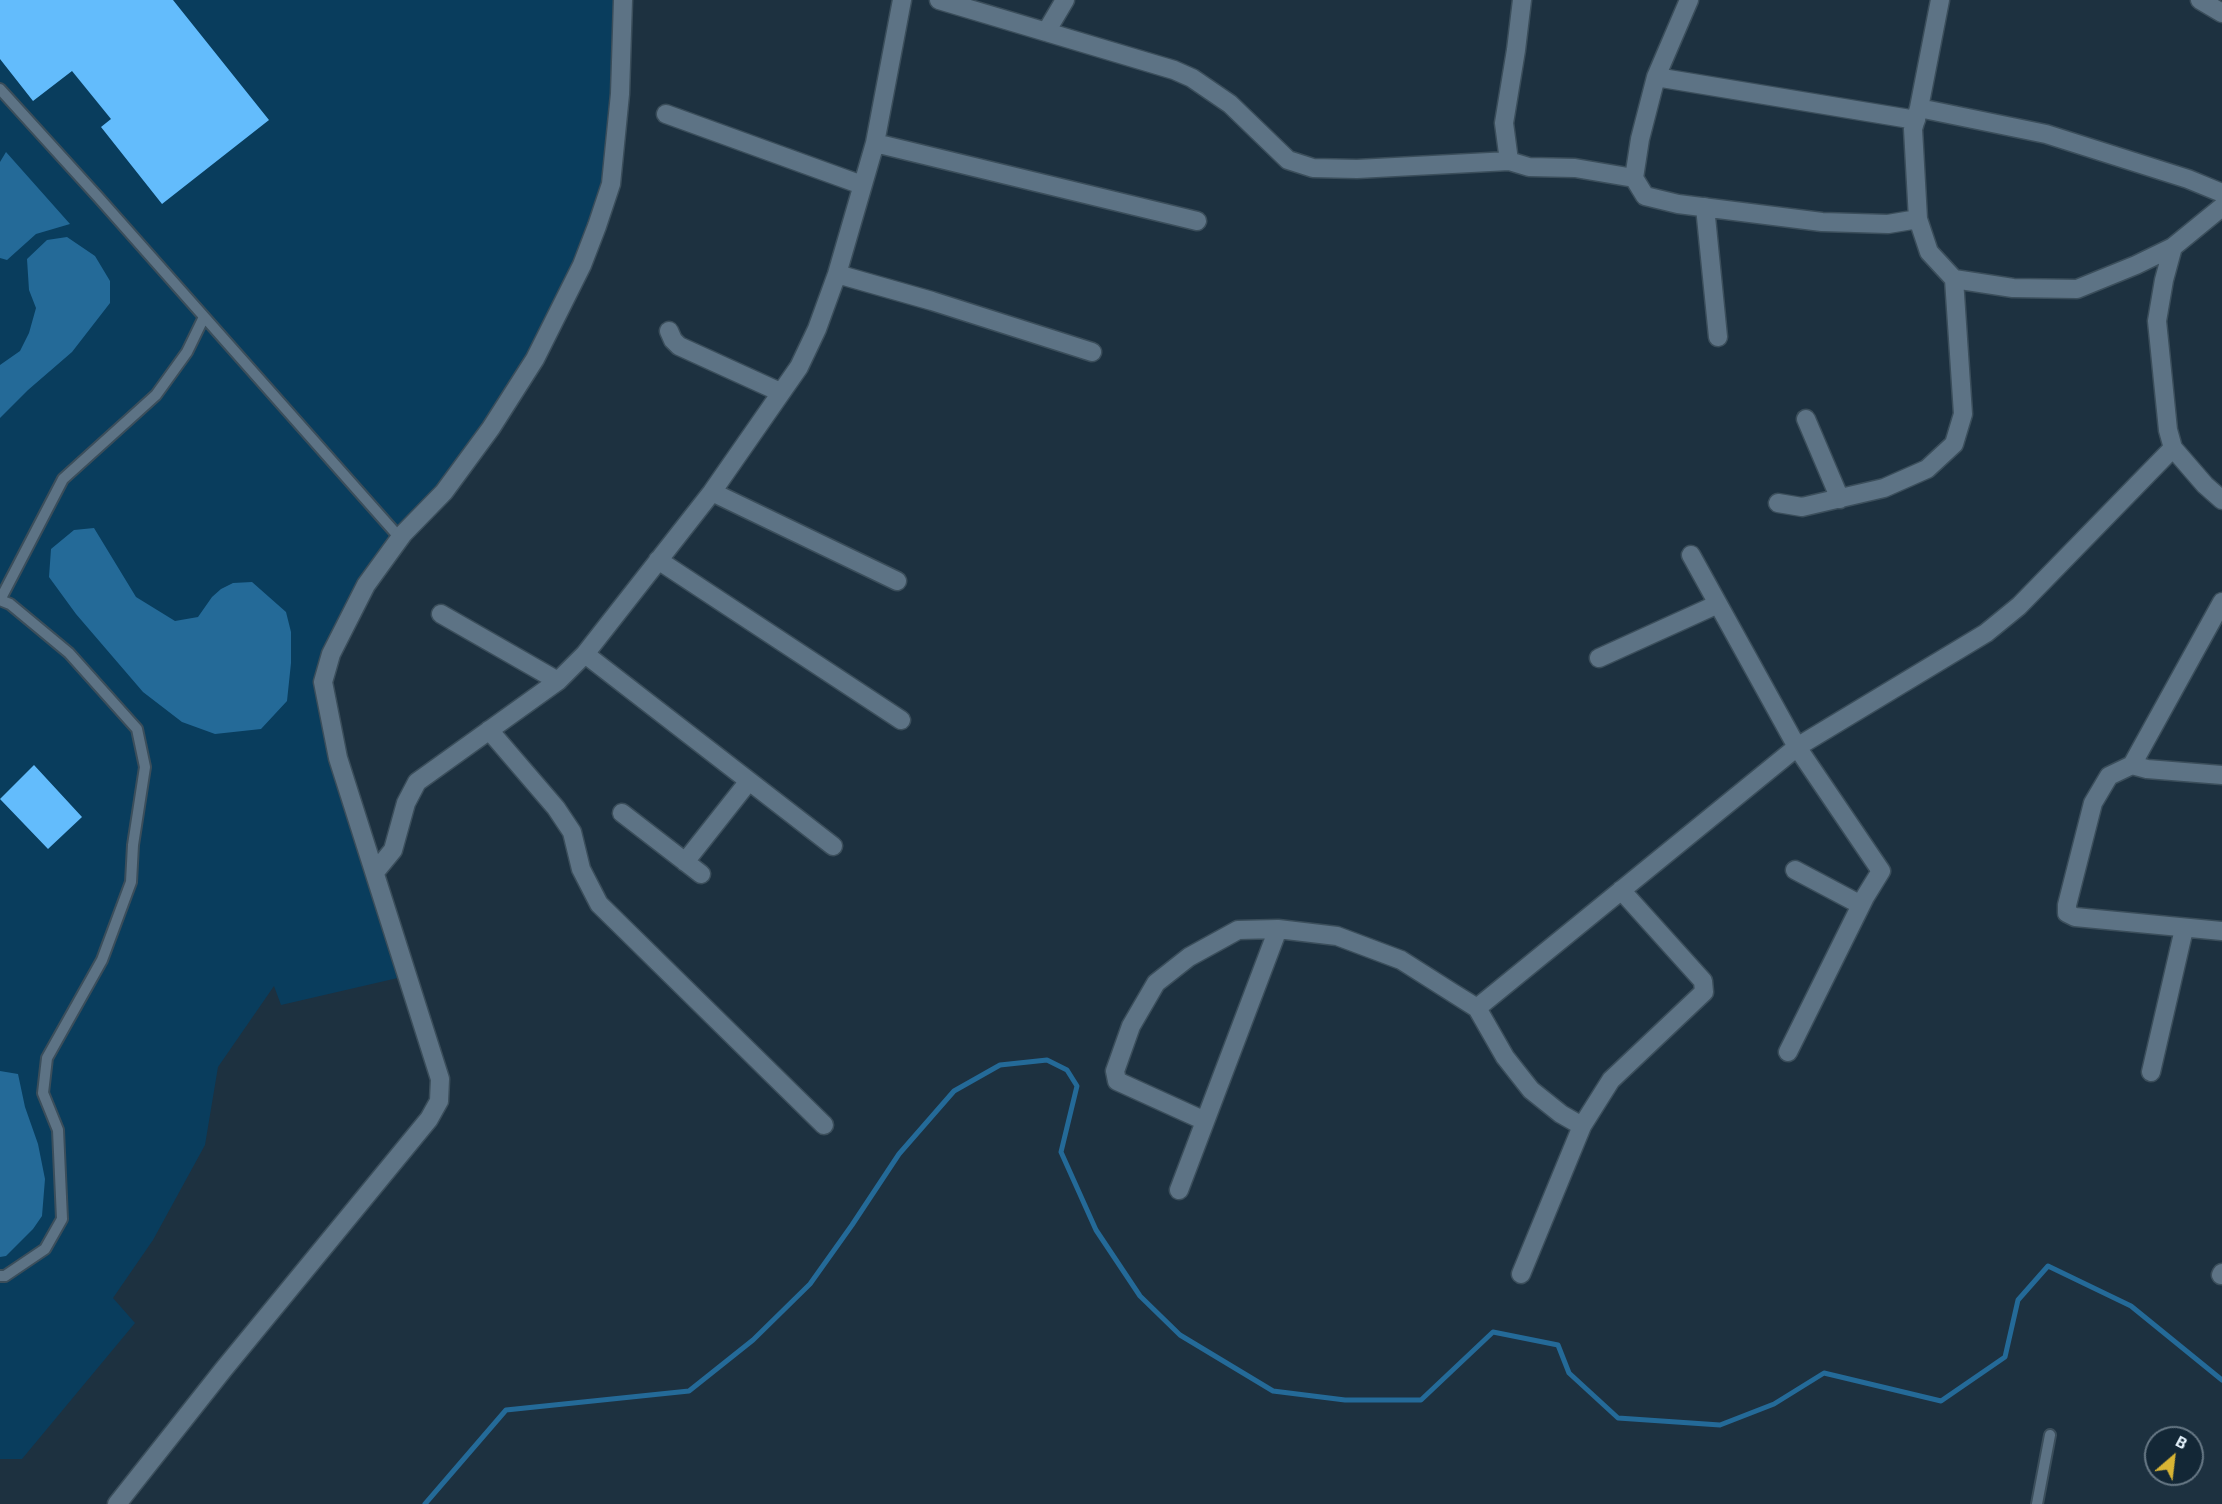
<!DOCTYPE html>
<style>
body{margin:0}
#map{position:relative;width:2222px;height:1504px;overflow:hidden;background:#1d3140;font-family:"Exo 2",sans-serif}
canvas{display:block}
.north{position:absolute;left:2144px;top:1426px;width:60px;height:60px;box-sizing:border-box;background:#132736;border:2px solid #687986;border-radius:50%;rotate:28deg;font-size:16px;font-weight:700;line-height:24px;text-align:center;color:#e7f4fe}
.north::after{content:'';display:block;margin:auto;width:21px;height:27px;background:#d8b434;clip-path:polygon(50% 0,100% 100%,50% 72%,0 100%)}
</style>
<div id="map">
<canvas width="2222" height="1504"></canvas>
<div class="north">B</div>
</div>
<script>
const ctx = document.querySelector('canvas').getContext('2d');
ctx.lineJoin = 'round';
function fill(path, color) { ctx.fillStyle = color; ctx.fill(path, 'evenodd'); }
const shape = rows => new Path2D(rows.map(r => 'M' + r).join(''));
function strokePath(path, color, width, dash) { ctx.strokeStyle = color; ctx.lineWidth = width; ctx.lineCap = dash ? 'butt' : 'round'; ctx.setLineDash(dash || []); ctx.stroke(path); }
const green = shape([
 [0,0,616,0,613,94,604,182,584,243,527,359,487,422,438,488,400,526,317,683,402,977,281,1005,274,986,218,1067,205,1145,153,1240,113,1298,135,1323,22,1459,0,1459]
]);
const water = shape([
 [6,152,70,224,36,234,7,260,0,258,0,162],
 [67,237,95,256,110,281,110,303,72,352,28,390,0,418,0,365,20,351,29,333,36,308,29,290,27,259,47,240],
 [94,528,136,597,175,621,198,617,212,597,221,589,233,583,252,582,286,612,291,632,291,663,287,701,261,729,215,734,182,722,143,692,76,614,49,577,51,549,74,530],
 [0,1071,18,1074,25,1107,38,1144,45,1179,42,1216,33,1229,6,1256,0,1257]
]);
const stream = shape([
 [425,1504,506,1410,689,1391,753,1340,810,1284,852,1225,899,1154,954,1091,1000,1065,1047,1060,1067,1070,1077,1086,1061,1152,1096,1230,1140,1296,1180,1335,1273,1391,1345,1400,1421,1400,1493,1332,1558,1345,1569,1373,1618,1418,1720,1425,1774,1404,1824,1373,1941,1401,2005,1357,2018,1300,2048,1266,2131,1306,2222,1380]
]);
const building = shape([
 [0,0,173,0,269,120,162,204,101,127,111,119,72,71,33,101,0,59],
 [34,765,82,817,48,849,0,799]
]);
const lane = shape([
 [0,89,99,198,400,538],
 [0,600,10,604,69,653,137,729,145,767,133,845,131,882,102,960,47,1058,43,1093,58,1130,62,1219,45,1249,5,1276,0,1276],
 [0,600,63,479,156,395,187,352,204,317],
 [2037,1504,2050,1435]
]);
const street = shape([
 [939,0,1174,70,1192,78,1230,104,1288,160,1313,168,1357,169,1509,161],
 [1522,0,1516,50,1504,123,1509,161,1529,167,1575,168,1634,178],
 [1689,0,1656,77,1640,139,1634,178,1645,196,1678,204,1822,222,1888,224,1918,219],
 [1940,0,1919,108,1913,129,1918,219,1929,252,1954,279,2013,288,2077,289,2136,265,2173,247],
 [2200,0,2222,13],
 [1046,32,1065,0],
 [1656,77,1916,120],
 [1919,108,2046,134,2188,179,2222,193],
 [666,114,862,185],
 [875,143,1197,221],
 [1705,207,1718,337],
 [2222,207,2173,247,2164,280,2157,321,2168,430,2173,448,2205,485,2222,500],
 [837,274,932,301,1092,352],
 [669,331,673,340,679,346,780,392],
 [1806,419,1840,499],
 [712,492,897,581],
 [1778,503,1802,507,1884,488,1927,469,1954,444,1963,414,1954,279],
 [1691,555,1797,747,1881,871,1865,897,1788,1052],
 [658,560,901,720],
 [441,614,558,681],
 [585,654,833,846],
 [1599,658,1718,604],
 [489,730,556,808,572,832,581,869,599,904,824,1125],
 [2132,765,2222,602],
 [2222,775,2147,769,2132,765,2109,776,2093,803,2067,905,2067,913,2075,917,2222,931],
 [622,813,701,874],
 [685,862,749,781],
 [1795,870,1861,905],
 [375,872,393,850,406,803,417,782,558,681,585,654,712,492,799,367,817,329,837,274,875,143,902,0],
 [1477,1008,1797,747,1986,633,2019,606,2173,448],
 [2151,1072,2184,929],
 [1205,1121,1117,1081,1115,1071,1131,1026,1156,983,1189,957,1238,930,1278,929,1337,936,1401,960,1453,993,1477,1008,1505,1057,1531,1090,1561,1114,1582,1126],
 [1179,1190,1278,929],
 [1521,1274,1582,1126,1611,1080,1704,992,1703,981,1621,890],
 [2221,1275,2222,1273],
 [117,1504,223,1370,429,1119,439,1101,440,1079,338,758,323,682,331,654,366,585,403,534,444,492,491,428,535,359,582,265,597,226,611,184,620,94,623,0]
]);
fill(green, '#093d5d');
fill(water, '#246a98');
strokePath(stream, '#246a98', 5);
fill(building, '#63bcfc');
strokePath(lane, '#3b4e5b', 14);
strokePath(street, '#3b4e5b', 21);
strokePath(lane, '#5d7385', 10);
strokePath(street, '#5d7385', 18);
</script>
